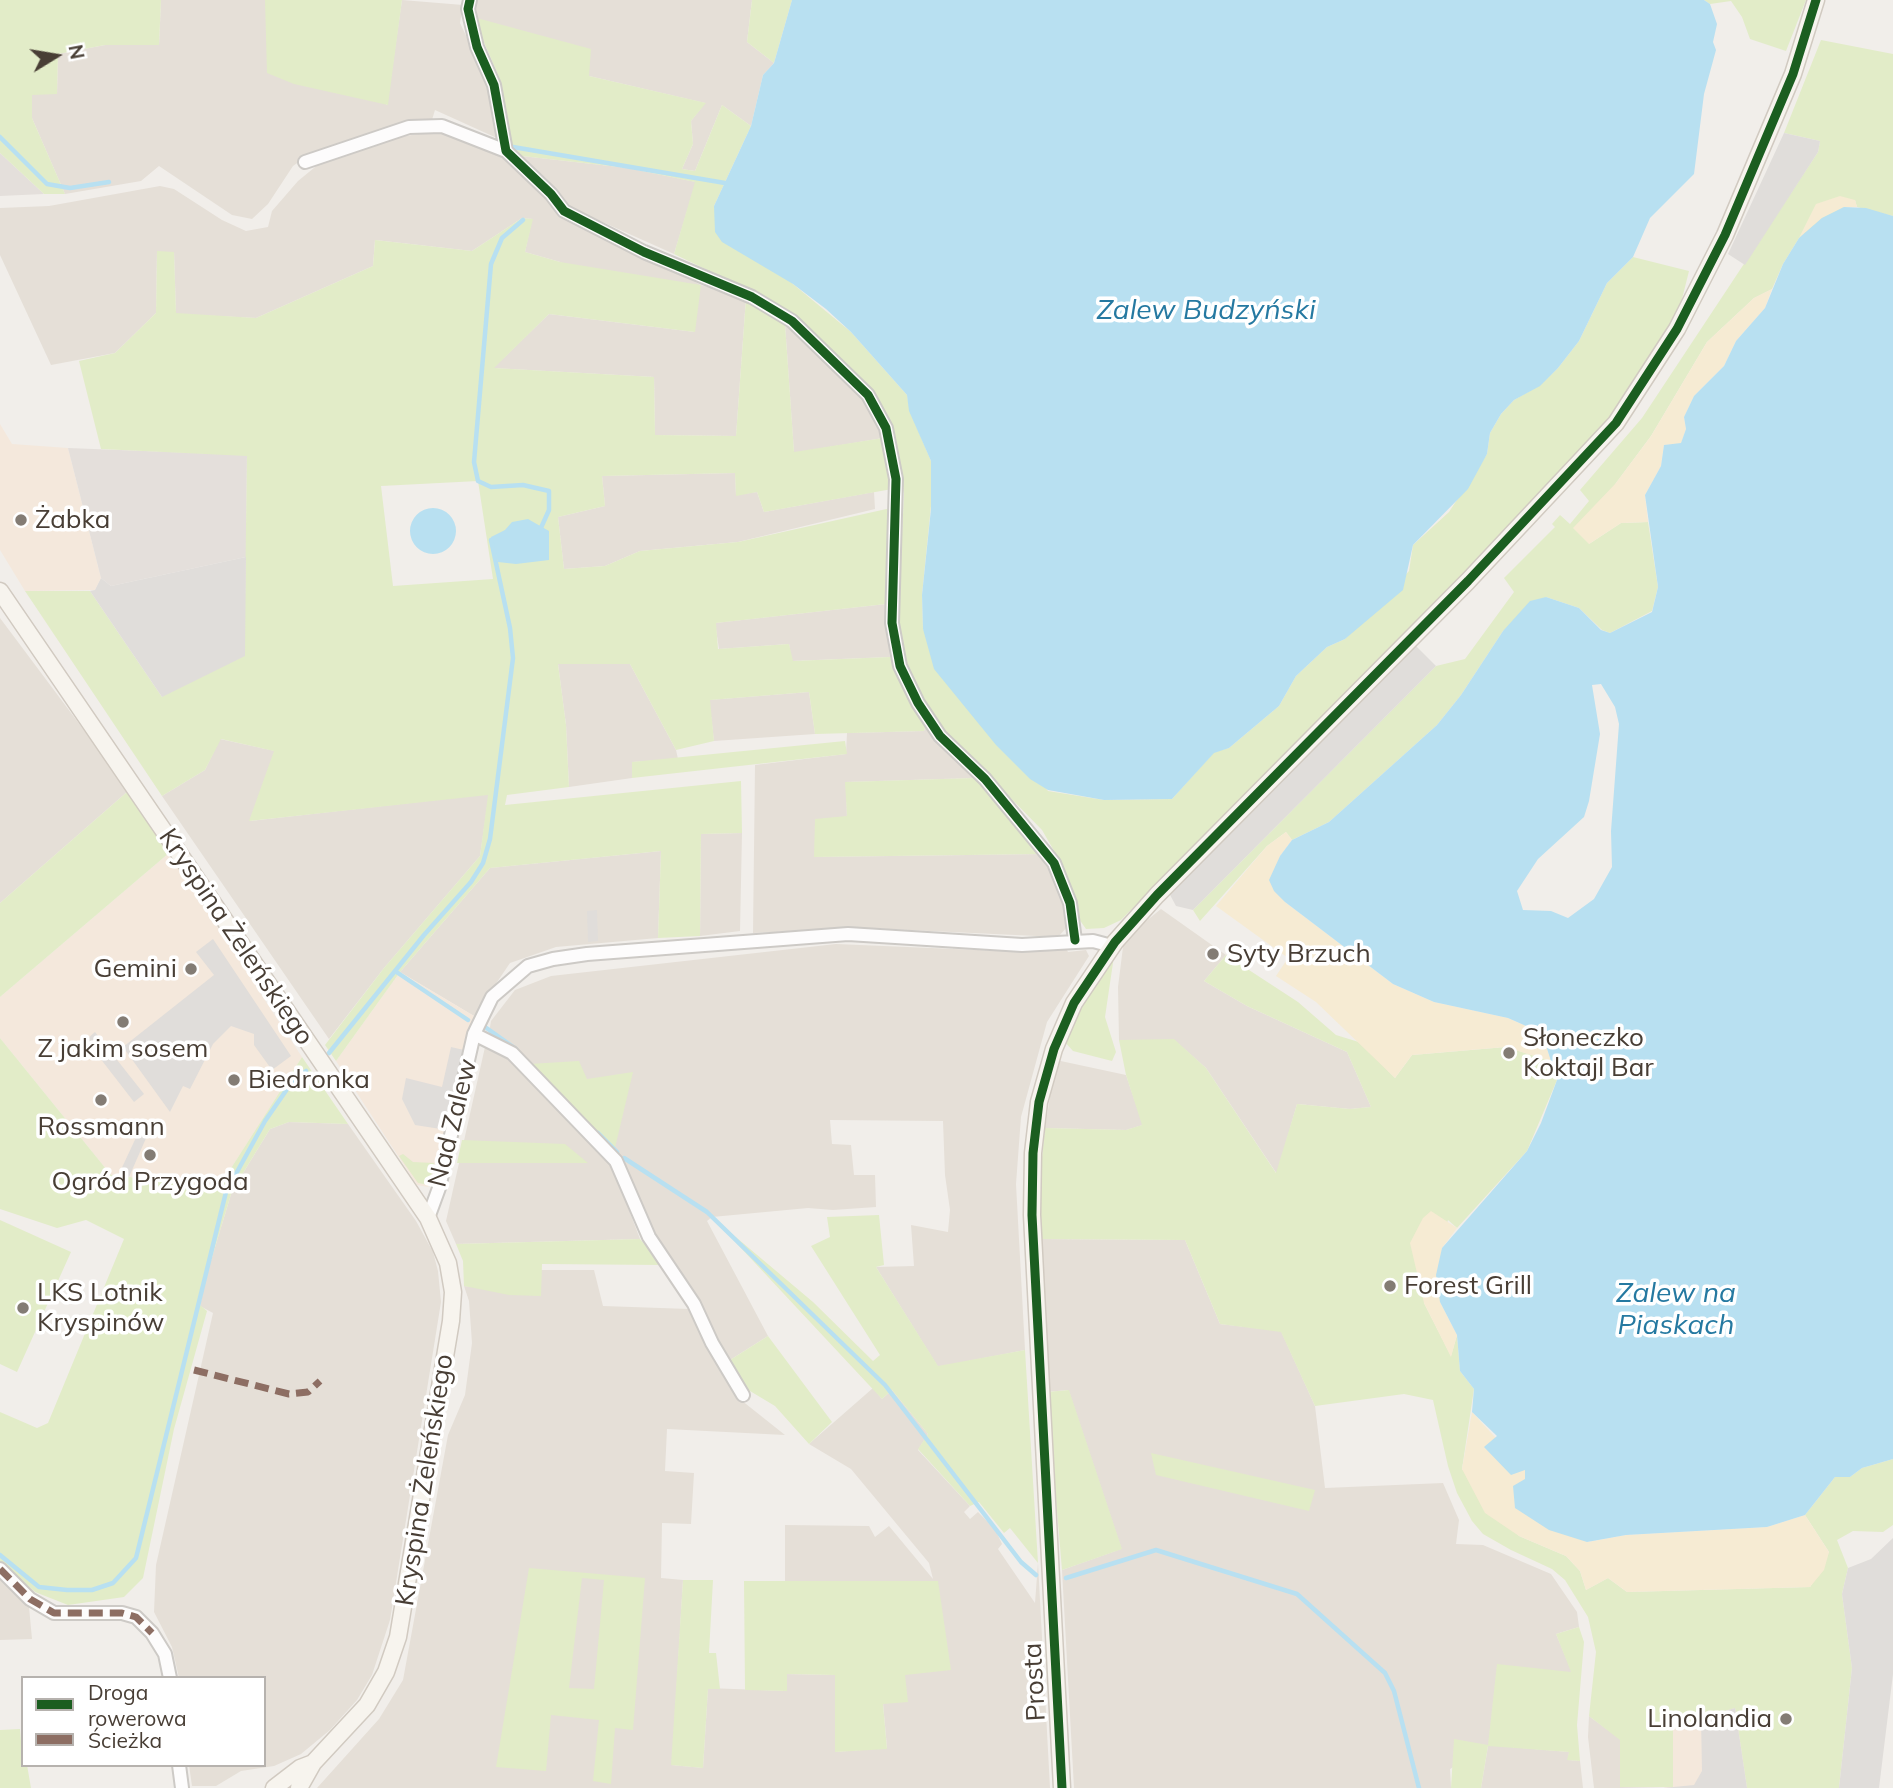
<!DOCTYPE html>
<meta charset="utf-8">
<style>
body{margin:0}
#map{position:relative;width:1893px;height:1788px;overflow:hidden;background:#f1eeea;font-family:Mulish,sans-serif}
canvas{display:block}
.legend{position:absolute;left:21px;top:1676px;width:245px;height:91px;box-sizing:border-box;background:#fff;border:2px solid #b6b2ae;margin:0;padding:9px 12px;list-style:none;font-size:21px;color:#483e35}
.legend li{display:flex;align-items:center;gap:14px;height:35px}
.legend b{width:35px;border:2px solid #b6b2ae}
.north{position:absolute;left:21px;top:21px;width:70px;height:70px;-webkit-text-stroke:5px #fff;paint-order:stroke;rotate:79deg;font-size:19px;font-weight:700;line-height:28px;text-align:center;color:#483e35}
.north::after{content:'';display:block;margin:auto;width:24px;height:32px;background:#483e35;clip-path:polygon(50% 0,100% 100%,50% 72%,0 100%)}
</style>
<div id="map">
<canvas width="1893" height="1788"></canvas>
<ul class="legend">
<li><b style="height:9px;background:#1b5e20"></b>Droga rowerowa</li>
<li><b style="height:9px;background:#8d6e63"></b>Ścieżka</li>
</ul>
<div class="north">N</div>
</div>
<script>
const ctx = document.querySelector('canvas').getContext('2d');
ctx.lineJoin = 'round';
function fill(path, color) { ctx.fillStyle = color; ctx.fill(path, 'evenodd'); }
const shape = rows => new Path2D(rows.map(r => 'M' + r).join(''));
function strokePath(path, color, width, dash) { ctx.strokeStyle = color; ctx.lineWidth = width; ctx.lineCap = dash ? 'butt' : 'round'; ctx.setLineDash(dash || []); ctx.stroke(path); }
function label(font, color, halo, rows, align = 'center') {
  ctx.font = font + ' Mulish,sans-serif'; ctx.lineWidth = 7; ctx.setLineDash([]); ctx.textBaseline = 'middle'; ctx.strokeStyle = halo; ctx.fillStyle = color; for (const [text, x, y, turn = 0] of rows) {
    ctx.save(); ctx.translate(x, y); ctx.rotate((+turn || 0) * Math.PI / 180); ctx.textAlign = isNaN(turn) ? turn : align; if (halo) ctx.strokeText(text, 0, 0); ctx.fillText(text, 0, 0); ctx.restore();
  }
}
const residential = shape([
 [161,0,265,0,387,105,402,0,463,5,460,23,489,84,499,139,435,110,431,123,310,154,293,166,268,204,252,219,232,215,159,166,141,181,65,194,32,118,32,94,57,93,58,54,105,45,159,45],
 [475,0,752,0,747,42,774,63,763,75,751,126,722,105,695,171,682,169,693,144,691,121,705,103,589,76,473,17],
 [440,130,506,156,542,190,561,215,701,285,746,298,736,436,655,435,654,377,493,368,549,314,695,332,560,262,525,252,532,219,522,218,472,251,375,240,373,266,256,318,176,314,174,252,157,252,156,313,115,353,51,365,0,255,0,208,49,206,160,186,174,189,222,220,246,231,268,227,272,211,298,181,320,163,378,141],
 [522,156,628,168,696,182,674,254,569,207],
 [785,324,843,374,871,409,883,438,794,453],
 [735,473,736,495,757,492,764,512,874,492,875,509,738,542,640,551,605,566,564,569,558,517,605,506,602,476],
 [886,604,890,657,792,661,789,644,719,649,715,623],
 [0,618,104,757,127,792,0,903],
 [558,664,630,664,676,750,678,759,633,762,632,778,569,787,566,725],
 [809,692,815,734,714,741,709,700],
 [926,724,975,778,846,782,847,817,814,857,1043,854,1059,888,1068,926,1058,937,866,928,753,933,755,765,846,754,847,733,924,731],
 [220,739,275,751,250,821,489,794,480,856,384,968,329,1039,162,796,205,770],
 [742,833,740,931,700,936,701,834],
 [661,851,658,938,556,947,510,963,474,1016,400,972,490,868],
 [1161,909,1226,955,1204,981,1247,1006,1347,1052,1371,1107,1350,1109,1297,1104,1277,1174,1206,1068,1174,1040,1119,1040,1118,987,1124,939],
 [836,944,1002,951,1066,948,1068,952,1086,950,1089,956,1047,1022,1021,1117,1016,1184,1025,1350,938,1367,876,1267,914,1266,911,1225,948,1232,950,1210,945,1175,943,1121,830,1120,832,1144,851,1145,854,1175,875,1175,876,1207,833,1210,808,1208,712,1217,707,1221,768,1336,730,1360,681,1276,653,1235,614,1152,587,1079,529,1064,489,1033,491,1021,515,990,551,976],
 [485,1047,510,1057,611,1163,640,1239,456,1244,446,1221],
 [1056,1060,1126,1075,1143,1125,1126,1130,1045,1128],
 [289,1122,348,1124,416,1221,433,1252,438,1271,441,1302,390,1620,372,1675,357,1700,330,1730,301,1754,274,1766,241,1771,216,1786,192,1786,189,1765,264,1765,264,1678,179,1678,172,1647,154,1612,156,1565,213,1313,200,1306,206,1277,232,1191,270,1129],
 [1040,1239,1185,1240,1220,1324,1281,1331,1315,1406,1325,1488,1443,1483,1459,1520,1456,1544,1483,1545,1551,1574,1577,1612,1579,1627,1556,1634,1572,1672,1488,1745,1569,1752,1568,1760,1580,1761,1583,1788,1481,1788,1488,1746,1450,1769,1451,1788,1074,1788,1062,1570,1121,1549,1068,1390,1047,1392],
 [541,1270,594,1270,603,1306,689,1309,714,1361,741,1400,785,1435,667,1429,665,1471,694,1473,691,1524,662,1523,661,1578,683,1580,672,1765,703,1768,708,1688,786,1691,786,1674,835,1675,835,1752,887,1748,883,1703,905,1674,937,1581,785,1581,785,1525,869,1526,875,1537,889,1526,933,1579,929,1563,851,1469,809,1444,873,1388,882,1399,892,1390,928,1434,918,1450,970,1506,964,1512,970,1519,978,1512,995,1529,1002,1544,998,1549,1035,1603,1038,1563,1050,1788,317,1788,379,1719,403,1680,448,1435,465,1395,472,1343,469,1301,464,1286,541,1295],
 [0,1578,29,1607,32,1639,0,1640],
 [1589,1716,1620,1739,1620,1787,1663,1788,1594,1788,1588,1737]
]);
const commercial = shape([
 [0,424,12,444,68,448,101,578,95,590,25,591,0,550],
 [169,853,302,1057,219,1187,111,1175,0,1038,0,997],
 [400,972,474,1016,447,1130,433,1180,428,1187,417,1185,336,1061],
 [1735,1708,1747,1788,1663,1788,1673,1786,1673,1727]
]);
const industrial = shape([
 [0,153,44,194,0,196],
 [68,448,247,455,246,557,111,586,101,578]
]);
const green = shape([
 [0,0,161,0,159,45,105,45,58,54,57,94,32,95,32,118,65,194,44,194,0,153],
 [265,0,402,0,388,105,294,84,267,73],
 [752,0,792,0,774,63,747,42],
 [1704,0,1806,0,1786,51,1750,39,1742,17,1731,1,1710,4],
 [473,17,591,49,589,76,706,103,691,121,693,144,682,169,695,171,722,105,751,126,714,206,793,284,851,332,907,395,910,411,931,461,933,486,922,595,923,629,1048,791,1104,800,1172,799,1214,752,1229,748,1279,706,1296,676,1327,647,1345,639,1409,571,1413,545,1449,512,1487,454,1490,433,1501,414,1514,400,1540,385,1558,368,1579,341,1607,283,1633,257,1689,271,1679,311,1646,368,1599,431,1477,562,1121,920,1104,928,1086,929,1079,919,1064,868,1042,830,943,729,904,666,898,618,904,494,899,454,890,426,873,393,847,364,794,317,751,291,674,254,695,182,628,168,522,156,511,151,499,77],
 [1821,40,1893,54,1893,216,1857,207,1855,200,1799,238,1783,264,1772,289,1754,298,1707,342,1651,436,1616,483,1589,544,1621,523,1648,522,1658,587,1652,611,1610,633,1602,630,1579,608,1546,597,1503,631,1461,695,1437,725,1329,822,1292,840,1286,832,1267,846,1200,921,1193,910,1436,666,1465,659,1514,592,1504,578,1555,527,1552,524,1560,515,1570,524,1589,501,1580,490,1642,418,1818,152,1820,141,1784,133],
 [522,218,533,219,525,252,560,262,701,285,695,332,549,314,494,368,654,377,655,435,736,436,746,298,785,324,794,452,883,438,892,489,764,512,757,492,736,496,735,473,602,476,605,506,558,517,564,569,605,566,640,551,738,542,891,508,886,604,716,623,718,649,789,644,793,661,890,657,901,684,926,724,924,731,815,734,809,692,710,700,714,741,676,750,630,664,558,664,566,725,569,787,507,795,505,805,741,781,742,833,701,834,700,936,658,938,661,851,490,868,400,972,336,1061,325,1045,384,968,480,856,488,795,249,821,274,751,221,739,205,770,162,796,25,591,90,591,162,697,245,598,247,456,101,449,79,361,115,353,156,313,157,251,174,252,176,313,256,318,373,266,375,240,472,251],
 [478,481,493,579,393,586,381,486],
 [845,741,847,754,632,778,632,762],
 [975,778,1043,854,814,857,815,819,847,816,845,782],
 [127,792,169,853,0,997,0,903],
 [1226,955,1298,1002,1336,1035,1362,1043,1395,1078,1412,1055,1506,1047,1551,1061,1557,1080,1527,1151,1457,1228,1448,1220,1424,1303,1451,1356,1457,1335,1460,1371,1474,1389,1462,1469,1519,1536,1566,1556,1580,1571,1586,1590,1608,1578,1627,1592,1810,1587,1829,1552,1805,1515,1835,1477,1850,1477,1862,1468,1893,1459,1893,1525,1883,1532,1853,1531,1837,1540,1848,1568,1842,1594,1852,1668,1839,1788,1747,1788,1735,1708,1673,1727,1673,1787,1620,1787,1620,1740,1589,1716,1596,1652,1588,1617,1565,1580,1552,1569,1511,1550,1483,1534,1472,1521,1457,1493,1448,1466,1433,1400,1404,1394,1315,1406,1281,1332,1220,1324,1185,1240,1040,1239,1038,1198,1045,1128,1126,1130,1142,1125,1126,1075,1119,1040,1174,1039,1206,1068,1276,1173,1297,1104,1350,1109,1371,1107,1347,1052,1247,1006,1204,981],
 [1114,956,1105,1017,1116,1052,1112,1061,1073,1051,1064,1041,1079,1005],
 [0,1038,111,1175,219,1187,302,1057,348,1124,289,1122,270,1129,232,1191,206,1277,200,1305,207,1311,174,1429,143,1578,124,1597,68,1605,35,1592,0,1561,0,1412,37,1428,48,1423,124,1239,86,1220,57,1228,0,1209],
 [579,1061,587,1079,633,1072,614,1152,529,1064],
 [462,1140,565,1144,588,1163,457,1163],
 [403,1154,413,1162,434,1163,429,1185,418,1183,399,1156],
 [879,1215,884,1265,876,1267,938,1366,1025,1350,1038,1563,1010,1528,1004,1533,979,1502,970,1506,918,1449,928,1434,892,1390,882,1399,712,1217,813,1302,873,1361,880,1355,811,1246,830,1237,827,1217],
 [0,1220,71,1252,17,1372,0,1364],
 [640,1239,663,1265,542,1264,541,1296,509,1295,464,1286,463,1261,456,1244],
 [768,1336,832,1422,809,1444,775,1406,745,1388,730,1360],
 [1069,1390,1122,1549,1062,1570,1047,1392],
 [1151,1453,1315,1490,1309,1511,1156,1475],
 [529,1568,645,1578,633,1730,615,1728,611,1784,593,1781,599,1720,551,1715,546,1771,496,1767],
 [582,1578,604,1580,594,1689,569,1688],
 [683,1580,713,1580,709,1653,716,1653,720,1689,708,1689,703,1768,671,1765],
 [744,1581,938,1581,951,1670,905,1675,908,1702,883,1704,887,1749,835,1752,835,1675,787,1674,787,1691,745,1690],
 [1579,1627,1584,1642,1577,1725,1580,1761,1567,1760,1569,1752,1488,1746,1481,1788,1451,1788,1454,1739,1488,1745,1497,1664,1571,1672,1556,1634],
 [20,1729,23,1765,27,1765,31,1788,0,1788,0,1730]
]);
const sand = shape([
 [1840,196,1855,200,1857,207,1844,207,1822,218,1799,238,1816,204],
 [1772,289,1765,308,1736,341,1724,366,1694,396,1684,417,1686,429,1681,444,1664,445,1661,466,1645,495,1648,522,1621,523,1589,544,1573,528,1616,483,1651,436,1707,342,1754,298],
 [1286,832,1292,840,1280,856,1275,871,1285,902,1393,984,1434,1002,1508,1018,1542,1033,1551,1061,1505,1047,1412,1055,1395,1078,1316,1002,1276,976,1288,958,1216,906,1267,846],
 [1431,1211,1457,1228,1442,1248,1440,1302,1457,1335,1451,1357,1424,1303,1410,1243,1423,1218],
 [1472,1412,1525,1470,1526,1478,1588,1542,1626,1535,1767,1527,1805,1515,1829,1552,1824,1570,1810,1587,1627,1592,1608,1578,1586,1590,1580,1571,1566,1556,1519,1536,1485,1513,1462,1469]
]);
const parking = shape([
 [1784,133,1820,141,1818,152,1745,265,1728,254],
 [246,557,245,656,162,697,90,591,95,590,101,578,111,586],
 [1416,646,1436,666,1193,910,1176,906,1169,893],
 [597,910,598,941,588,942,587,911],
 [213,939,291,1056,272,1070,254,1045,254,1034,231,1026,213,1044,190,1089,183,1086,170,1112,123,1047,214,975,196,952],
 [95,1032,144,1094,134,1102,86,1040],
 [451,1047,464,1050,447,1130,415,1125,402,1099,406,1078,442,1087],
 [140,1129,147,1136,129,1177,118,1176],
 [1893,1538,1893,1674,1879,1788,1839,1788,1852,1668,1842,1594,1848,1568,1871,1559],
 [1735,1708,1747,1788,1663,1788,1694,1785,1702,1771,1701,1718]
]);
const water = shape([
 [792,0,1704,0,1710,4,1717,24,1713,42,1716,50,1704,94,1694,174,1650,218,1633,257,1607,283,1579,341,1558,368,1540,386,1514,400,1501,414,1490,433,1487,454,1468,489,1413,545,1403,590,1345,639,1327,647,1296,676,1279,706,1229,748,1214,753,1172,799,1104,800,1048,790,1030,779,996,745,934,669,923,629,922,595,931,509,931,461,909,411,907,395,851,332,826,309,793,284,722,242,715,232,714,206,751,126,763,75,774,63],
 [1844,207,1866,208,1893,216,1893,1459,1862,1468,1850,1477,1835,1477,1805,1515,1767,1527,1626,1535,1587,1542,1549,1530,1515,1508,1513,1486,1525,1479,1525,1470,1511,1475,1484,1447,1497,1436,1472,1412,1474,1389,1460,1371,1457,1335,1440,1302,1436,1275,1442,1248,1527,1151,1541,1123,1557,1080,1542,1033,1508,1018,1434,1002,1393,984,1285,902,1274,891,1269,880,1280,856,1292,840,1329,822,1437,725,1461,695,1503,631,1530,601,1546,597,1579,608,1601,630,1610,633,1652,612,1658,587,1645,495,1661,466,1664,445,1681,443,1686,429,1684,417,1694,396,1724,366,1736,341,1765,308,1783,264,1799,238,1822,218],
 [1601,684,1615,707,1619,724,1611,831,1612,867,1594,899,1568,918,1551,911,1523,910,1517,891,1538,859,1584,817,1589,801,1600,734,1592,685],
 '410 531a23 23 0 1 1 46 0a23 23 0 1 1-46 0Z',
 [528,519,549,531,549,560,516,564,498,562,491,537,505,530,512,522]
]);
const stream = shape([
 [0,137,47,184,70,188,109,182],
 [513,147,725,183],
 [523,220,502,238,491,264,474,462,478,481,491,487,523,485,549,491,549,510,540,530],
 [395,971,468,1020],
 [485,1027,516,1049],
 [329,1053,424,935,471,882,483,863,490,839,513,658,510,628,491,540,497,540],
 [598,1133,617,1152],
 [624,1158,707,1212,885,1385,1021,1562,1036,1575],
 [0,1555,39,1587,67,1590,92,1590,113,1583,136,1558,226,1192,265,1121,292,1082,306,1071],
 [1066,1578,1156,1550,1297,1594,1385,1673,1394,1691,1419,1788]
]);
const street = shape([
 [470,0,468,9,477,47,494,85,506,151,551,194,564,211,644,252,752,297,792,321,868,395,886,428,896,479,892,623,900,666,918,703,940,736,985,779,1054,863,1070,903,1075,940],
 [305,162,409,127,442,126,506,151],
 [474,1034,512,1053,616,1161,649,1237,694,1304,712,1343,743,1395],
 [428,1218,439,1188,474,1034,492,997,528,966,553,959,587,954,848,934,1022,945,1093,941,1112,946],
 [0,1569,30,1599,54,1613,122,1613,136,1617,152,1633,165,1654,170,1678],
 [179,1765,182,1788]
]);
const secondary = shape([
 [0,591,428,1218,448,1263,453,1292,451,1321,398,1637,386,1672,367,1705,313,1763,299,1788],
 [274,1788,300,1768,313,1763],
 [1062,1788,1032,1215,1033,1153,1039,1102,1054,1049,1074,1003,1115,942,1157,895,1468,581,1616,423,1677,329,1725,235,1793,74,1816,0]
]);
const quiet = shape([
 [194,1370,289,1394,308,1392,320,1381],
 [0,1569,30,1599,54,1613,122,1613,136,1617,152,1633]
]);
const cycleway = shape([
 [470,0,468,9,477,47,494,85,506,151,551,194,564,211,644,252,752,297,792,321,868,395,886,428,896,479,892,623,900,666,918,703,940,736,985,779,1054,863,1070,903,1075,940],
 [1062,1788,1032,1215,1033,1153,1039,1102,1054,1049,1074,1003,1115,942,1157,895,1468,581,1616,423,1677,329,1725,235,1793,74,1816,0]
]);
const markers = [
 [21,520,7,"#837c74"],
 [1213,954,7,"#837c74"],
 [191,969,7,"#837c74"],
 [123,1022,7,"#837c74"],
 [1509,1053,7,"#837c74"],
 [234,1080,7,"#837c74"],
 [101,1100,7,"#837c74"],
 [150,1155,7,"#837c74"],
 [1390,1286,7,"#837c74"],
 [23,1308,7,"#837c74"],
 [1786,1719,7,"#837c74"]
];
const poiNames = [
 ["Żabka",35,520],
 ["Syty Brzuch",1227,954],
 ["Gemini",177,969,"right"],
 ["Słoneczko",1523,1038],
 ["Koktajl Bar",1523,1068],
 ["Z jakim sosem",123,1049,"center"],
 ["Biedronka",248,1080],
 ["Rossmann",101,1127,"center"],
 ["Ogród Przygoda",150,1182,"center"],
 ["Forest Grill",1404,1286],
 ["LKS Lotnik",37,1293],
 ["Kryspinów",37,1323],
 ["Linolandia",1772,1719,"right"]
];
const streetNames = [
 ["Kryspina Żeleńskiego",236,937,56],
 ["Nad Zalew",453,1123,-76],
 ["Kryspina Żeleńskiego",425,1480,-81],
 ["Prosta",1035,1682,-93]
];
const waterNames = [
 ["Zalew Budzyński",1206,311],
 ["Zalew na",1676,1294],
 ["Piaskach",1676,1326]
];
fill(residential, '#e5dfd7');
fill(commercial, '#f4e8dc');
fill(industrial, '#e4dfdb');
fill(green, '#e2ecc8');
fill(sand, '#f6ebd3');
fill(parking, '#e0ddda');
fill(water, '#b8e0f1');
strokePath(stream, '#b8e0f1', 4.5);
strokePath(street, '#cdcac6', 16);
strokePath(secondary, '#d1cac1', 19);
strokePath(street, '#fdfcfc', 12);
strokePath(secondary, '#f7f4ee', 16);
strokePath(quiet, '#8d6e63', 7, [14, 7]);
strokePath(cycleway, '#1b5e20', 9);
for (const [x, y, r, color] of markers) { const dot = new Path2D(); dot.arc(x, y, r, 0, 2 * Math.PI); ctx.fillStyle = color; ctx.fill(dot); strokePath(dot, '#fff', 2.5); }
label('26px', '#483e35', '#fff', poiNames, 'left');
label('26px', '#483e35', '#fff', streetNames);
label('italic 28px', '#2579a1', '#fff', waterNames);
</script>
